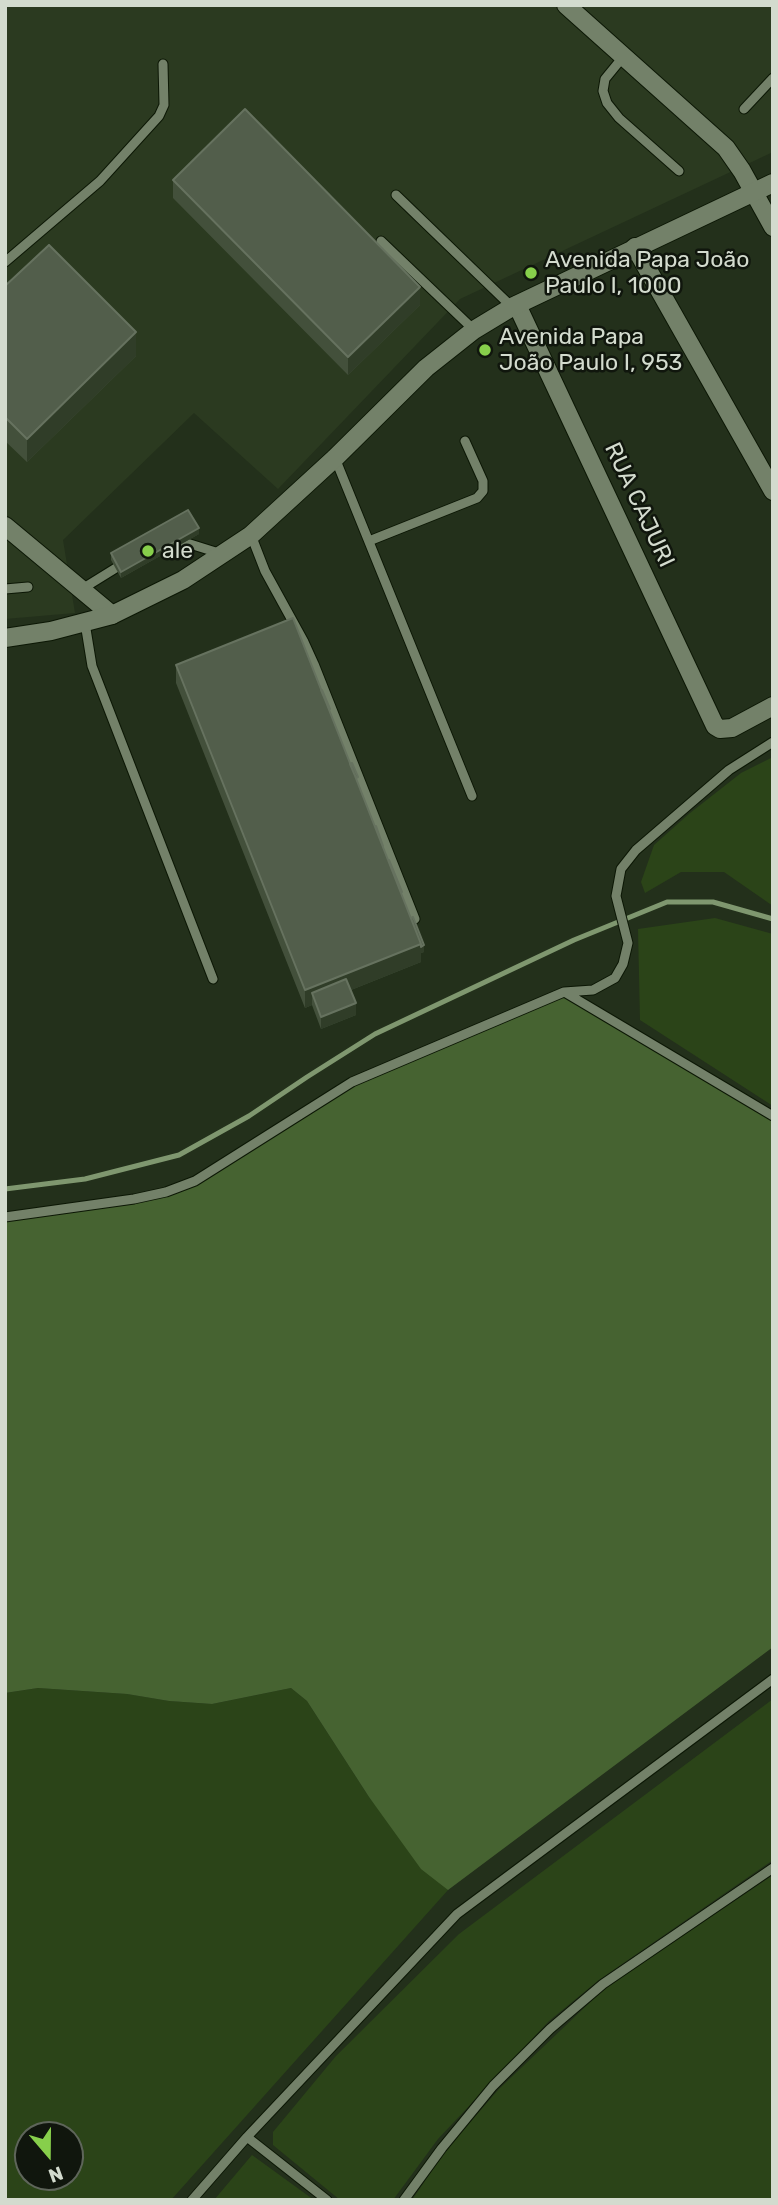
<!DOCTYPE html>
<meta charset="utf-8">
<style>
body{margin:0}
#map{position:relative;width:778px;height:2205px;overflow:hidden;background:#23301b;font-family:Rubik,sans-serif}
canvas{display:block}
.frame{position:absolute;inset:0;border:7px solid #d3dbce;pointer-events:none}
.north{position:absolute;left:14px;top:2121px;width:70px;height:70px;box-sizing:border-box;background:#10160d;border:2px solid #5e655a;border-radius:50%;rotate:160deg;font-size:19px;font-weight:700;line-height:28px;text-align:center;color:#d3dbce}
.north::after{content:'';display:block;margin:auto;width:24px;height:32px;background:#87cf4b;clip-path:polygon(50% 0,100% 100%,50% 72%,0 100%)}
</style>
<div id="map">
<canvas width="778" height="2205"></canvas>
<div class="frame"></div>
<div class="north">N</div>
</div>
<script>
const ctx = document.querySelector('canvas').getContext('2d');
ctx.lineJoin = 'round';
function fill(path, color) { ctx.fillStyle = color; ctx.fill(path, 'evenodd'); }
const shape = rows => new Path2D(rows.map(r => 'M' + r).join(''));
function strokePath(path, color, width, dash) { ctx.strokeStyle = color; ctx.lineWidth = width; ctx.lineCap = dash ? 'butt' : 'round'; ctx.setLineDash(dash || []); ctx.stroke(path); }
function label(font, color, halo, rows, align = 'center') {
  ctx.font = font + ' Rubik,sans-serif'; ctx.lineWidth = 5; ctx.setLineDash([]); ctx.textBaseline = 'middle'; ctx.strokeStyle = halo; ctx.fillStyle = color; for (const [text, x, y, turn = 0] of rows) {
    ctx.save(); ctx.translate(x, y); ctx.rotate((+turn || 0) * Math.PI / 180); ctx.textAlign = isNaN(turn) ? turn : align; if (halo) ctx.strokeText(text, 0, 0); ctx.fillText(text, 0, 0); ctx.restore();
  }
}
const built = shape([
 [5,5,773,5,773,152,460,299,278,489,194,413,63,540,75,613,5,619]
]);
const green = shape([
 [773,757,773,906,724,872,681,872,645,893,641,882,654,845,690,813,741,773],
 [715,918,773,934,773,1106,640,1020,638,929],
 [38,1688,127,1694,169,1701,212,1704,291,1688,307,1701,369,1797,393,1828,448,1890,171,2200,5,2200,5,1693],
 [28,2135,70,2135,70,2177,28,2177],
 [773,1699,773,1860,599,1980,549,2021,438,2139,393,2200,340,2200,273,2145,273,2132,336,2056,459,1934],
 [773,1875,773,2200,412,2200,446,2150,499,2089,603,1990],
 [252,2155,314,2200,214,2200]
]);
const forest = shape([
 [564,992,773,1116,773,1647,448,1890,421,1869,369,1797,307,1701,291,1688,212,1704,169,1701,127,1694,38,1688,5,1693,5,1217,134,1199,195,1181,352,1082]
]);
const stream = shape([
 [5,1189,85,1179,179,1155,249,1116,307,1077,375,1034,574,940,667,902,713,902,773,919]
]);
const service = shape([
 [623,57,605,79,603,91,607,103,619,118,679,171],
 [744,109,773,78],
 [396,195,512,307],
 [381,241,474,330],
 [5,262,100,181,159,116,164,105,163,64],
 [335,458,472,796],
 [251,535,265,571,304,642,314,664,415,919],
 [171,541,190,544,222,554],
 [369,541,477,498,483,491,483,481,465,441],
 [5,589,28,587],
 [82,589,124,563],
 [85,623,92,666,213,979],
 [566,993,773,1116],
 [5,1217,134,1199,166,1192,195,1181,352,1082,564,992,593,990,615,978,623,964,628,943,616,896,621,869,636,850,729,770,773,742],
 [247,2137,327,2200],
 [192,2200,247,2137,457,1914,773,1679],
 [404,2200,442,2148,493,2086,550,2029,603,1984,773,1868]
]);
const minor = shape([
 [566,5,726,148,742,171,773,227],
 [635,247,773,491],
 [517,305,715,726,720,729,732,728,773,706]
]);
const tertiary = shape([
 [5,526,112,615]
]);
const secondary = shape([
 [5,638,51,631,112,615,183,580,251,535,335,458,426,368,474,330,512,307,773,183]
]);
const wall = shape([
 [173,180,420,305,348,375,173,198],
 [5,286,136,356,27,462,5,441],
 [199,534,121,578,111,560,111,553],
 [176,665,330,712,424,952,421,953,421,962,351,990,356,1015,321,1029,312,1005,305,1008,176,683]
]);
const shadedWall = shape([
 [420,287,420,305,348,375,348,357],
 [136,332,136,356,27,462,27,439],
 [199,528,199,534,121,578,121,572],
 [421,944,424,945,424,952,421,953,421,962,316,1004,312,993,312,1005,305,1008,305,990],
 [356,1003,356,1015,321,1029,321,1017]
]);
const building = shape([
 [245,109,420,287,348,357,173,180,245,109],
 [49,245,136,332,27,439,5,417,5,286,49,245],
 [188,510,199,528,121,572,111,553,188,510],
 [293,618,421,944,305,990,176,665,293,618],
 [321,690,322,690,330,709,329,709,321,690],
 [352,763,358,777,356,778,350,764,352,763],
 [375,826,376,826,383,846,375,826],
 [388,860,389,860,402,892,401,893,388,860],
 [413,917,424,945,421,947,421,944,411,918,413,917],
 [346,979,356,1003,321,1017,312,993,346,979]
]);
const markers = [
 [531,273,7,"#87cf4b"],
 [485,350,7,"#87cf4b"],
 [148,551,7,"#87cf4b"]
];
const poiNames = [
 ["Avenida Papa João",545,260],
 ["Paulo I, 1000",545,286],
 ["Avenida Papa",499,337],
 ["João Paulo I, 953",499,363],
 ["ale",162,551]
];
const streetNames = [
 ["RUA CAJURI",639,505,65]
];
fill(built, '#2b3a20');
fill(green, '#2b4418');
fill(forest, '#466331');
strokePath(stream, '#7f976f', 5);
strokePath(service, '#0c1705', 11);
strokePath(minor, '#0c1705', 20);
strokePath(tertiary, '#0c1705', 20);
strokePath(secondary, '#0c1705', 20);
strokePath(service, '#738169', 9);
strokePath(minor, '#738169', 18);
strokePath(tertiary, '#738169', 18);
strokePath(secondary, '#738169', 18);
fill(wall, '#43503b');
fill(shadedWall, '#303d28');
fill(building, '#525e4b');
strokePath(building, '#66725f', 2);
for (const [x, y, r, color] of markers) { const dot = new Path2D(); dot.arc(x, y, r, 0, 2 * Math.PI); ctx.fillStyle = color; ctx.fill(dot); strokePath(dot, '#10160d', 2.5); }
label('23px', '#d3dbce', '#10160d', poiNames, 'left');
label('23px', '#d3dbce', '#10160d', streetNames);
</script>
